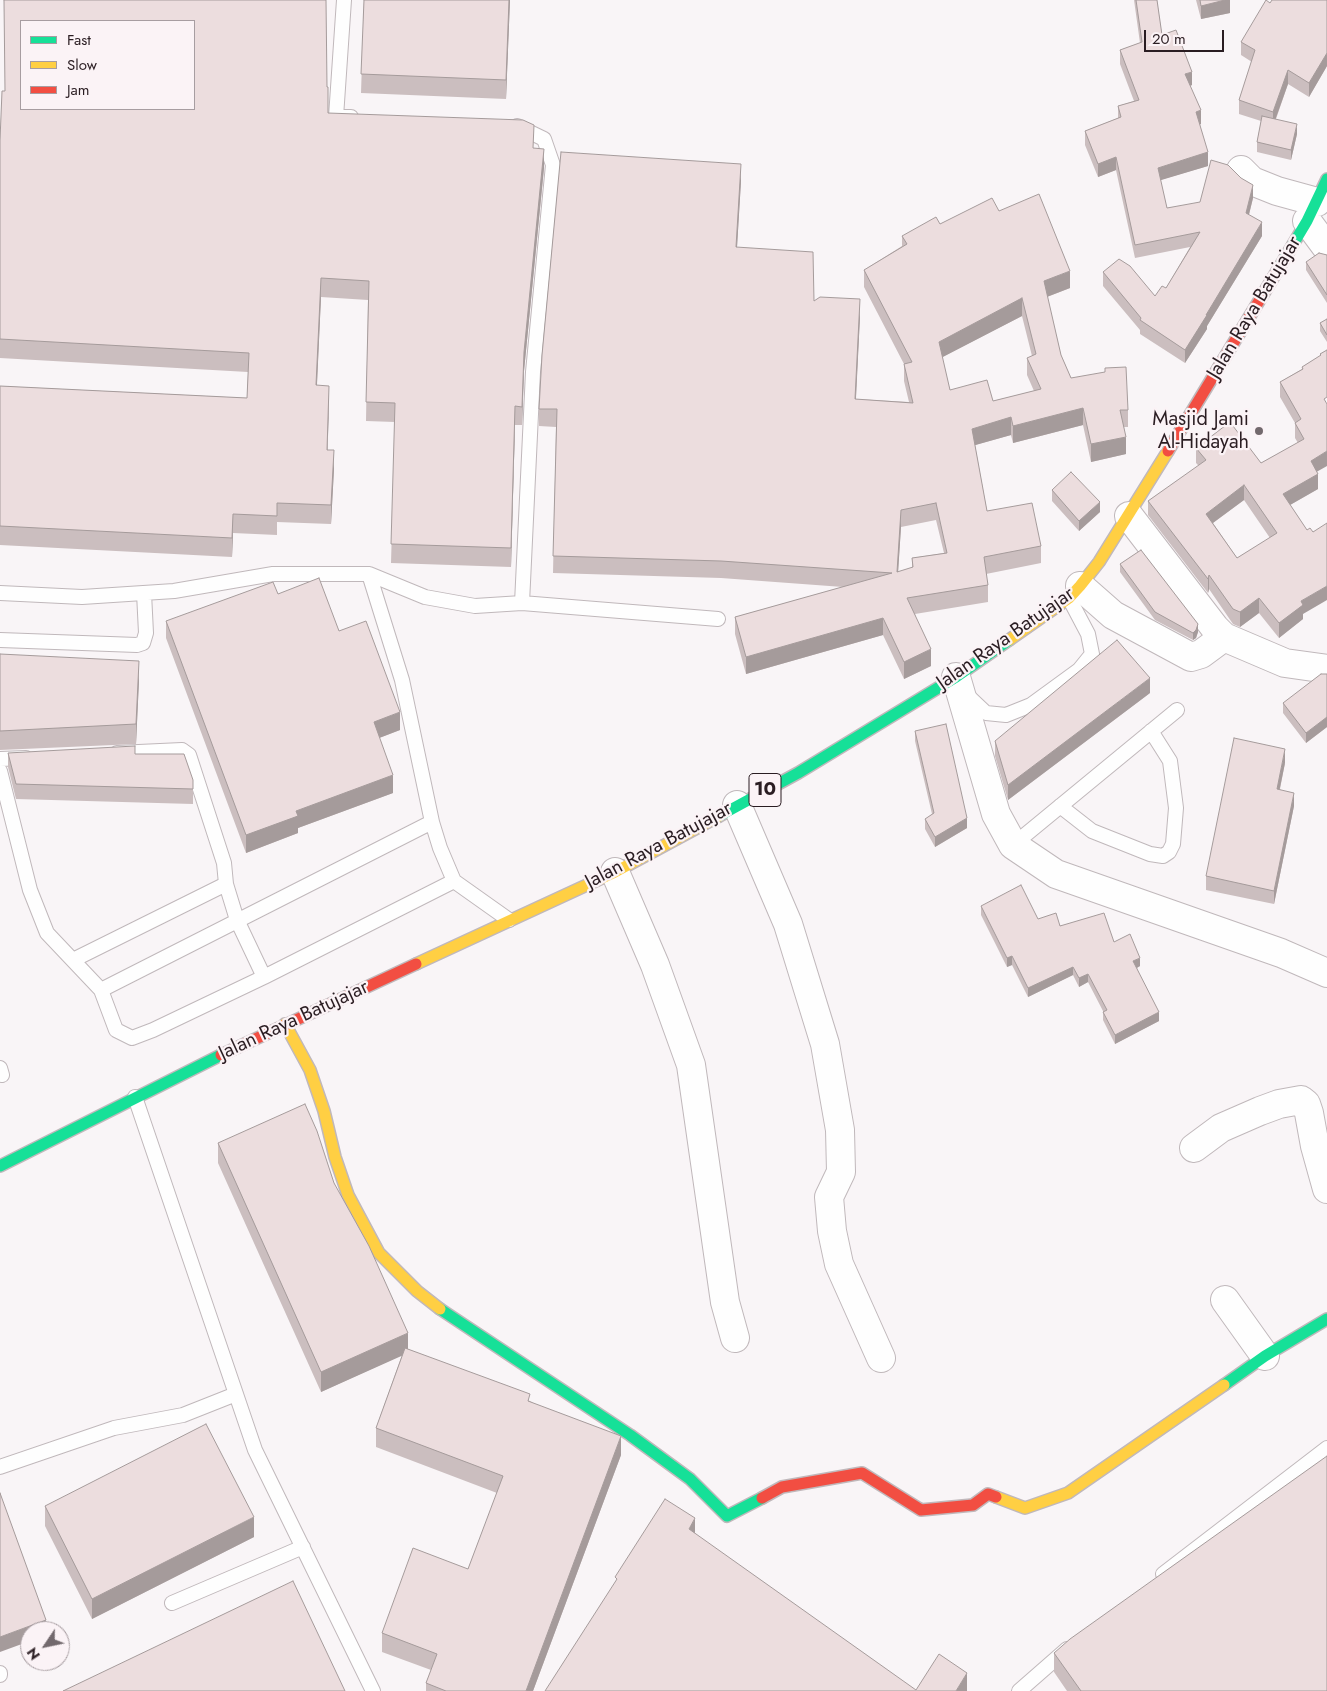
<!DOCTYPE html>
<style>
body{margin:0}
#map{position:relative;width:1327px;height:1691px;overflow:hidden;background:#f9f5f7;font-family:Jost,sans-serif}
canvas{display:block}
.legend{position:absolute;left:20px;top:20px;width:175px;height:90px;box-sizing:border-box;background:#fbf3f6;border:1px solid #a79da1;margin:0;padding:6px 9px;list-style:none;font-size:15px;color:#2a1d22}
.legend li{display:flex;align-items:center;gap:10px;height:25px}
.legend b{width:25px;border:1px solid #a79da1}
.north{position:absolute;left:20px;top:1621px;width:50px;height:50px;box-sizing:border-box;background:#fbf3f6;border:1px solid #a79da1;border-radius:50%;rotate:236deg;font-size:14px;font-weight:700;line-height:20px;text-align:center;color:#2a1d22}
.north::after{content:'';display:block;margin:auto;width:18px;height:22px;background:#72696d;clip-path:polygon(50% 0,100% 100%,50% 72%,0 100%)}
.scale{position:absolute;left:1144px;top:30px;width:80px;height:22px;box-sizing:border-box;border:2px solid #2a1d22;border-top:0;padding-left:6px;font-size:15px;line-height:18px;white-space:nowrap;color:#2a1d22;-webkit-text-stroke:4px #fbf3f6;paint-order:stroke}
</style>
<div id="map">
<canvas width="1327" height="1691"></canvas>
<ul class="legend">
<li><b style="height:6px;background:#16e098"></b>Fast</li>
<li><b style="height:6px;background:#ffcf43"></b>Slow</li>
<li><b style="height:6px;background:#f24e42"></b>Jam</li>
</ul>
<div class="north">N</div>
<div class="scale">20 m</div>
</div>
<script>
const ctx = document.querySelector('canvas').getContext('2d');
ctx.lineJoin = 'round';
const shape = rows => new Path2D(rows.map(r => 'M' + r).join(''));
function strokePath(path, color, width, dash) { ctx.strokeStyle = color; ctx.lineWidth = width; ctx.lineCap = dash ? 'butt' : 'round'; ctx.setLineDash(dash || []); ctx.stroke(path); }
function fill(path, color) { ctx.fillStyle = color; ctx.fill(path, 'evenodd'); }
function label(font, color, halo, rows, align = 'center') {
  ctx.font = font + ' Jost,sans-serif'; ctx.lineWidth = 4.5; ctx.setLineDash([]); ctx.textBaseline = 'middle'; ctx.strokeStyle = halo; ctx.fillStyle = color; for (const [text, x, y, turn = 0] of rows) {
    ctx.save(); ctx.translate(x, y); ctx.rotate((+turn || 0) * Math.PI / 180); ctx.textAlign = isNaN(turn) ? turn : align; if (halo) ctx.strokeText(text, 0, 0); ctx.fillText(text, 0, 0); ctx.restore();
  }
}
const lane = shape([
 [344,0,336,117,351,117],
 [517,126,544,139,553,165,533,372,522,603],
 [369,574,402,680,432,822],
 [0,593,82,597,174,591,273,574,369,574,425,597,475,606,522,603,718,619],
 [0,640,137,645,143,643,146,633,144,593],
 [967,695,986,713,1006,715,1031,705,1079,670,1092,654,1088,634,1069,598],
 [0,759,26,758],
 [0,771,30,890,47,933,101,990,116,1030,132,1038,153,1030,264,977,454,881],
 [1060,806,1092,831,1150,854,1163,856,1169,852,1173,844,1176,808,1170,761,1151,731],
 [1013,845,1177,710],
 [226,884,237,920,264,977],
 [73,960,226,884,224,863,189,755,182,750,117,753],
 [101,990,432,822,440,848,454,881,509,920],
 [0,1068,2,1075],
 [135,1097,255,1450,373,1691],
 [0,1467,114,1428,183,1415,236,1394],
 [1163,1574,1327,1448],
 [172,1603,303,1547],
 [0,1673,0,1675],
 [1019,1691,1067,1649]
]);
const street = shape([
 [1241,170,1252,181,1277,191,1317,202],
 [1307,221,1327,248],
 [1129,516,1215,628,1224,637,1285,663,1327,669],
 [1080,586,1113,615,1191,657,1201,654,1224,637],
 [956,677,996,814,1013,845,1056,874,1281,953,1327,973],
 [737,805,788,924,825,1044,840,1130,841,1172,829,1197,832,1231,839,1264,881,1358],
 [615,872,655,965,691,1065,725,1302,735,1338],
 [1194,1148,1221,1128,1260,1111,1279,1104,1301,1100,1306,1104,1309,1113,1315,1146,1327,1189],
 [1225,1300,1265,1356]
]);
const fast = shape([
 [1279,268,1307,221,1327,179],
 [719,816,798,773,956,677,1009,640],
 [0,1166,221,1055],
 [440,1309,630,1435,690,1479,727,1516,762,1498],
 [1224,1385,1265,1356,1327,1319]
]);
const slow = shape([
 [1009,640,1069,598,1080,586,1099,562,1168,451],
 [416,964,615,872,719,816],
 [285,1024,310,1070,324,1111,335,1157,348,1195,379,1253,417,1291,440,1309],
 [996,1497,1025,1508,1068,1493,1224,1385]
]);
const jam = shape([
 [1168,451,1279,268],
 [221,1055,416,964],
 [762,1498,782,1487,862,1473,921,1510,973,1505,988,1494,996,1497]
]);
const wall = shape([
 [364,0,510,0,506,99,361,93],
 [1134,0,1157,0,1162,35,1192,85,1190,86,1201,124,1200,124,1208,166,1160,180,1167,208,1253,198,1249,215,1262,236,1207,326,1207,329,1185,363,1140,334,1140,330,1103,286,1103,272,1155,296,1166,288,1190,247,1135,258,1116,170,1098,177,1085,145,1085,131,1118,118,1118,106,1134,101,1120,64,1120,50,1140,43],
 [1196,0,1230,0,1230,13,1201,19],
 [1327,0,1327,66,1309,97,1288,84,1276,119,1297,134,1291,160,1257,152,1257,142,1261,121,1239,114,1239,100,1252,62,1241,55,1241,42,1270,3],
 [327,87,328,113,534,148,544,168,524,371,522,425,515,425,511,567,391,563,395,422,366,421,368,300,321,297,317,385,329,404,327,450,334,469,331,524,277,522,277,535,233,533,232,557,0,545,0,386,247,398,248,372,0,358,0,140,4,91],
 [741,181,737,247,814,301,860,316,856,399,909,402,904,381,904,364,864,287,864,270,902,246,902,236,940,224,999,211,1070,288,1047,297,1061,355,1071,378,1128,410,1128,427,1124,427,1126,454,1091,462,1083,425,1013,443,1011,435,975,445,987,511,1041,546,1041,563,986,574,988,585,988,602,915,614,931,666,904,679,883,635,746,674,735,634,735,617,843,587,721,578,553,573,556,427,539,426,539,409],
 [1022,316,1032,356,1027,358,1027,375,1034,391,993,401,950,390,942,357],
 [936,520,944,553,912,558,912,568,898,572,901,527],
 [1327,255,1327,303,1306,270,1306,262],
 [1327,319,1327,342,1320,331,1320,323],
 [1327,350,1317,472,1318,489,1290,505,1303,619,1279,638,1259,613,1240,627,1233,624,1209,589,1208,593,1148,515,1148,501,1199,466,1196,463,1196,448,1261,463,1298,443,1295,438,1295,423,1280,397,1280,382,1302,369,1302,367,1320,356,1320,354],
 [1244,500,1270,538,1237,558,1213,523],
 [1052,490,1100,512,1079,531,1052,501],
 [1120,564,1198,632,1196,638,1193,640,1155,620,1120,572],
 [166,621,339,631,400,730,379,738,393,793,298,828,298,833,246,853,166,638],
 [0,654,139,680,136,744,0,750],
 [1327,674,1327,727,1306,743,1283,713,1283,703],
 [1150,693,1008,800,995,756,995,741],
 [915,731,967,828,935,847,925,829,925,819,932,814,915,741],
 [8,753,135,754,193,789,193,804,16,799,8,767],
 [1285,763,1280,789,1294,806,1274,904,1206,890,1206,876],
 [981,906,1038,919,1114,942,1140,966,1137,968,1159,1021,1115,1044,1103,1020,1103,1011,1088,982,1079,987,1073,975,1028,997,1012,965,1007,967,981,915],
 [218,1143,334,1183,408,1349,530,1401,621,1455,533,1691,426,1691,426,1683,431,1670,382,1652,382,1633,468,1569,497,1493,376,1447,376,1428,402,1355,321,1392,218,1163],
 [45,1506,254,1537,92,1619,45,1526],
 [1054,1653,1327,1691,1067,1691,1054,1672]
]);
const shadedWall = shape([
 [509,0,510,0,506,99,506,80],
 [1225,0,1230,0,1230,13,1201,19,1201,6],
 [1327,53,1327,66,1309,97,1309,83],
 [1288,70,1288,84,1273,126,1273,112],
 [1192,72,1192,85,1185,88,1185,74],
 [1201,110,1201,124,1196,126,1196,112],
 [1297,124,1297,134,1291,160,1291,150],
 [544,149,544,168,524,371,522,425,522,407,524,352],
 [1208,152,1208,166,1158,181,1158,168],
 [1116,157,1116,170,1098,177,1098,164],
 [741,164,741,181,736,264,736,247],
 [1253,185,1253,198,1246,226,1246,213],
 [1262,222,1262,236,1207,326,1207,329,1185,363,1185,350],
 [1070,271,1070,288,1044,298,1044,281],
 [321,278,321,297,316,404,316,385],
 [1022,298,1022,316,939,359,939,342],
 [860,299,860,316,855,416,855,399],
 [329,386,329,404,327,469,327,450],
 [515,406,515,425,511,567,511,548],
 [1083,408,1083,425,1013,443,1013,426],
 [1011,417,1011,435,972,446,972,429],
 [1126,437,1126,454,1091,462,1091,444],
 [334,450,334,469,331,524,331,505],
 [1327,451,1327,466,1311,475,1311,461],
 [1318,474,1318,489,1283,509,1283,494],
 [1244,485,1244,500,1206,528,1206,514],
 [1100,502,1100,512,1079,531,1079,521],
 [901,510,901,527,897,589,897,572],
 [233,514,233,533,232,557,232,538],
 [1209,575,1209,589,1208,593,1208,579],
 [1327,586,1327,600,1303,614,1303,619,1279,638,1279,623,1301,601],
 [1259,598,1259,613,1240,627,1240,612],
 [883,618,883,635,746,674,746,657],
 [1198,624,1198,632,1196,638,1193,640,1193,633],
 [931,649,931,666,904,679,904,662],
 [139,661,139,680,136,744,136,724],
 [1150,678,1150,693,1008,800,1008,785],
 [400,712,400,730,374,740,374,722],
 [1327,717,1327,727,1306,743,1306,733],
 [1285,749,1285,763,1277,802,1277,789],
 [393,775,393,793,298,828,298,833,246,853,246,835,296,811],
 [1294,793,1294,806,1274,904,1274,891],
 [967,818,967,828,935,847,935,837],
 [1012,956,1012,965,1007,967,1007,958],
 [1140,958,1140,966,1133,970,1133,961],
 [1073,967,1073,975,1028,997,1028,988],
 [1088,974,1088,982,1079,987,1079,978],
 [1159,1012,1159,1021,1115,1044,1115,1035],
 [408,1333,408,1353,321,1392,321,1372],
 [621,1436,621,1455,533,1691,526,1691],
 [254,1517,254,1537,92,1619,92,1599],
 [695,1518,695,1537,689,1529],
 [46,1620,46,1631,30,1631,30,1641,0,1652,0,1637],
 [967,1673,967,1691,956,1691]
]);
const building = shape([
 [4,0,326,0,327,87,328,87,328,113,523,120,534,125,533,148,544,149,524,352,522,407,515,406,511,548,391,544,395,403,366,402,369,281,321,278,316,385,329,386,327,450,334,450,331,505,277,503,277,516,233,514,232,538,0,526,0,386,247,398,249,353,0,339,0,140,2,91,5,91,4,0],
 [21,21,194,21,194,109,21,109,21,21],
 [364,0,509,0,506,80,361,74,364,0],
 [1136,0,1157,0,1162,35,1176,30,1192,72,1185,74,1201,110,1196,112,1208,152,1158,168,1167,208,1200,202,1211,160,1228,165,1241,178,1253,185,1246,213,1262,222,1206,315,1207,315,1185,350,1140,320,1141,318,1103,272,1119,259,1130,266,1155,296,1162,286,1166,288,1200,232,1135,245,1116,157,1098,164,1085,131,1121,117,1118,106,1139,100,1120,50,1142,42,1136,0],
 [1200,0,1225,0,1201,6,1200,0],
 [1266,0,1270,3,1272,0,1327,0,1327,53,1309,83,1288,70,1273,112,1239,100,1255,50,1241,42,1266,0],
 [1262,116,1297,124,1291,150,1257,142,1262,116],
 [561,152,741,164,736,247,813,252,814,301,820,297,860,299,855,399,913,403,904,364,912,362,864,270,907,244,902,236,936,217,940,224,992,198,999,211,1039,194,1070,271,1044,281,1061,355,1071,378,1105,372,1105,368,1126,367,1128,410,1120,410,1126,437,1091,444,1083,408,1013,426,1011,417,972,429,987,511,1032,503,1041,546,984,557,988,585,907,598,931,649,904,662,883,618,746,657,735,617,892,573,721,561,553,556,557,409,539,409,542,355,561,152],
 [1022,298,1036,354,1027,358,1041,389,993,401,987,380,950,390,939,342,1022,298],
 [936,503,947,553,912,558,913,567,897,572,901,510,936,503],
 [1319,253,1327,255,1327,295,1306,262,1319,253],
 [1327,319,1327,335,1320,323,1327,319],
 [1327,350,1327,397,1324,399,1327,404,1327,451,1311,461,1318,474,1283,494,1307,530,1310,528,1313,532,1327,523,1327,586,1301,601,1303,605,1279,623,1259,598,1240,612,1233,609,1209,575,1208,579,1148,501,1206,460,1196,448,1230,422,1261,463,1304,439,1295,423,1301,419,1280,382,1303,369,1302,367,1321,355,1320,354,1327,350],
 [1244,485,1277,533,1237,558,1206,514,1244,485],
 [1071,472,1100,502,1079,521,1052,490,1071,472],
 [1141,550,1198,624,1196,630,1193,633,1155,612,1120,564,1141,550],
 [319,578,339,631,366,621,400,712,374,722,393,775,296,811,298,816,246,835,166,621,273,582,278,594,319,578],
 [1117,640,1150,678,1008,785,995,741,1117,640],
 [0,654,139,661,136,724,0,731,0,654],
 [1321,674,1327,674,1327,717,1306,733,1283,703,1321,674],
 [946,724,967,818,935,837,925,819,934,813,915,731,946,724],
 [1234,738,1285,749,1277,789,1294,793,1274,891,1206,876,1234,738],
 [135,746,135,754,184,754,193,780,193,789,16,784,8,753,135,746],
 [1021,885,1038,919,1056,913,1060,926,1104,913,1114,942,1130,934,1140,958,1133,961,1159,1012,1115,1035,1103,1012,1107,1010,1088,974,1079,978,1073,967,1028,988,1012,956,1007,958,981,906,1021,885],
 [305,1104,317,1131,334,1183,369,1246,408,1333,321,1372,218,1143,305,1104],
 [405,1348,530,1394,528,1401,621,1436,526,1691,446,1691,426,1683,437,1654,382,1633,413,1548,468,1569,503,1476,376,1428,405,1348],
 [206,1424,254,1517,92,1599,45,1506,206,1424],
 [1327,1456,1327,1691,1081,1691,1054,1653,1070,1639,1327,1456],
 [0,1493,46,1620,0,1637,0,1493],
 [665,1499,695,1518,689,1529,916,1690,939,1654,967,1673,956,1691,545,1691,617,1579,615,1577,665,1499],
 [293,1581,345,1691,63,1691,293,1581]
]);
const markers = [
 [1259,431,5,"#72696d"]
];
const shields = [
 [765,790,32]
];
const shieldNames = [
 ["10",765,790]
];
const streetNames = [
 ["Jalan Raya Batujajar",1255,308,-59],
 ["Jalan Raya Batujajar",1006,639,-35],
 ["Jalan Raya Batujajar",659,846,-28],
 ["Jalan Raya Batujajar",294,1021,-25]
];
const poiNames = [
 ["Masjid Jami",1249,420],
 ["Al-Hidayah",1249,443]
];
strokePath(lane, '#c0b8bb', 16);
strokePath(street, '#c0b8bb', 30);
strokePath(fast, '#c0b8bb', 14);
strokePath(slow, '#c0b8bb', 14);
strokePath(jam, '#c0b8bb', 14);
strokePath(lane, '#fefefe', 14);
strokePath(street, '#fefefe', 28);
strokePath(fast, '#16e098', 11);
strokePath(slow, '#ffcf43', 11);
strokePath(jam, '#f24e42', 11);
fill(wall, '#cbbebf');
fill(shadedWall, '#a59b9b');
fill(building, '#ecddde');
strokePath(building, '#a59b9b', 1);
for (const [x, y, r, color] of markers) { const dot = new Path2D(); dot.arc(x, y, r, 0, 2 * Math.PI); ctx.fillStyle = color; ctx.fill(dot); strokePath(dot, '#fbf3f6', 2); }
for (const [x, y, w] of shields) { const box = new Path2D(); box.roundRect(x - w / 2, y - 16.5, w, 33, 4); ctx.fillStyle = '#fbf3f6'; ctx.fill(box); strokePath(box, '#2a1d22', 1); }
label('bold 19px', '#2a1d22', null, shieldNames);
label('20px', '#2a1d22', '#fbf3f6', streetNames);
label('20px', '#2a1d22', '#fbf3f6', poiNames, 'right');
</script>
